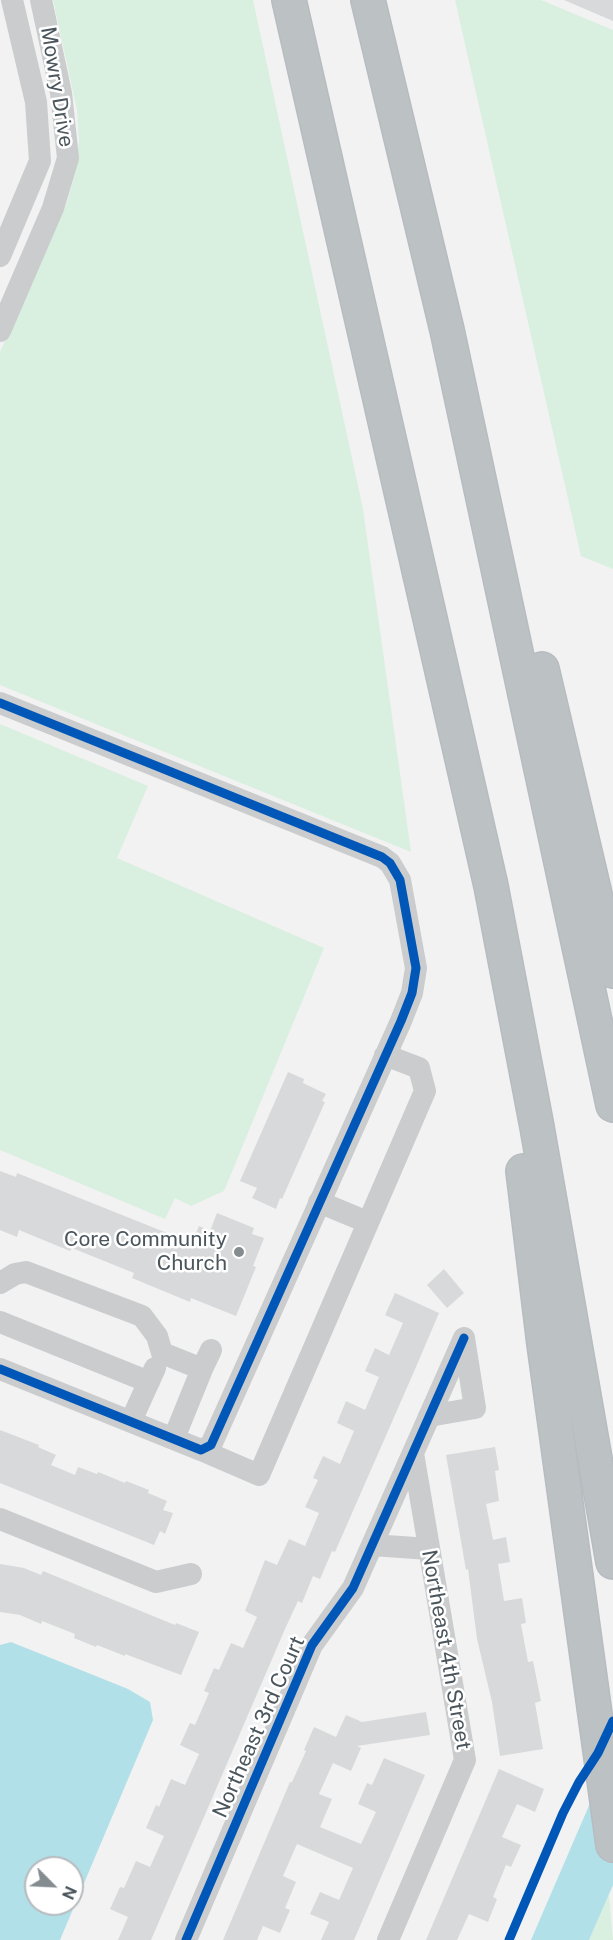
<!DOCTYPE html>
<style>
body{margin:0}
#map{position:relative;width:613px;height:1940px;overflow:hidden;background:#f2f2f2;font-family:"Public Sans",sans-serif}
canvas{display:block}
.north{position:absolute;left:24px;top:1856px;width:60px;height:60px;box-sizing:border-box;background:#fff;border:2px solid #b7bbbe;border-radius:50%;rotate:114deg;font-size:16px;font-weight:700;line-height:24px;text-align:center;color:#4a555c}
.north::after{content:'';display:block;margin:auto;width:21px;height:27px;background:#858c90;clip-path:polygon(50% 0,100% 100%,50% 72%,0 100%)}
</style>
<div id="map">
<canvas width="613" height="1940"></canvas>
<div class="north">N</div>
</div>
<script>
const ctx = document.querySelector('canvas').getContext('2d');
ctx.lineJoin = 'round';
function fill(path, color) { ctx.fillStyle = color; ctx.fill(path, 'evenodd'); }
const shape = rows => new Path2D(rows.map(r => 'M' + r).join(''));
function strokePath(path, color, width, dash) { ctx.strokeStyle = color; ctx.lineWidth = width; ctx.lineCap = dash ? 'butt' : 'round'; ctx.setLineDash(dash || []); ctx.stroke(path); }
function label(font, color, halo, rows, align = 'center') {
  ctx.font = font + ' "Public Sans",sans-serif'; ctx.lineWidth = 5; ctx.setLineDash([]); ctx.textBaseline = 'middle'; ctx.strokeStyle = halo; ctx.fillStyle = color; for (const [text, x, y, turn = 0] of rows) {
    ctx.save(); ctx.translate(x, y); ctx.rotate((+turn || 0) * Math.PI / 180); ctx.textAlign = isNaN(turn) ? turn : align; if (halo) ctx.strokeText(text, 0, 0); ctx.fillText(text, 0, 0); ctx.restore();
  }
}
const green = shape([
 [53,0,253,0,363,509,411,852,0,685,0,352,67,202,76,170,79,141,77,110],
 [455,0,541,0,613,30,613,569,581,556],
 [0,724,148,786,117,858,324,948,224,1191,191,1206,175,1198,165,1219,0,1150],
 [609,1894,613,1940,589,1940]
]);
const water = shape([
 [11,1642,128,1689,150,1702,153,1720,60,1940,0,1940,0,1645],
 [36,1868,72,1868,72,1904,36,1904],
 [613,1750,613,1885,589,1940,531,1940]
]);
const building = shape([
 [564,0,613,0,613,21],
 [288,1072,304,1079,303,1083,326,1094,322,1101,325,1102,282,1199,280,1198,276,1209,252,1198,257,1188,240,1181],
 [0,1171,16,1177,17,1173,192,1243,199,1226,210,1231,217,1213,254,1228,252,1234,264,1238,253,1266,256,1267,236,1316,191,1298,190,1302,132,1278,134,1273,72,1248,70,1251,19,1230,17,1237,0,1230],
 [444,1269,464,1293,447,1308,427,1285],
 [395,1293,439,1313,416,1367,335,1552,332,1551,320,1579,313,1576,302,1603,298,1601,285,1629,151,1940,118,1940,128,1917,110,1909,120,1887,124,1888,136,1861,150,1867,164,1836,146,1828,156,1805,159,1807,171,1779,185,1785,199,1754,180,1745,190,1723,195,1725,209,1693,204,1691,214,1668,219,1670,231,1643,243,1648,257,1617,245,1611,265,1560,277,1565,289,1539,305,1546,319,1513,305,1507,318,1480,313,1478,323,1456,340,1464,354,1431,337,1423,346,1401,365,1410,379,1377,365,1371,375,1348,389,1355,403,1323,385,1315],
 [0,1430,39,1445,38,1447,56,1455,51,1465,75,1475,78,1467,97,1474,98,1472,125,1483,126,1481,149,1490,148,1493,167,1501,163,1510,173,1513,165,1534,160,1531,154,1545,0,1483],
 [495,1447,499,1470,495,1471,499,1501,486,1504,493,1540,506,1537,510,1562,498,1564,504,1601,522,1598,526,1623,521,1624,528,1662,533,1661,541,1701,535,1703,543,1749,500,1756,492,1702,477,1639,468,1569,466,1570,446,1455],
 [0,1564,24,1568,41,1575,43,1571,175,1625,176,1623,199,1632,181,1675,125,1654,125,1656,97,1645,96,1647,74,1638,75,1634,42,1621,41,1624,20,1615,0,1612],
 [426,1712,430,1735,357,1746,361,1748,351,1771,333,1763,319,1794,332,1799,320,1827,361,1844,376,1812,358,1804,367,1783,372,1785,384,1758,425,1775,354,1940,321,1940,329,1922,310,1914,320,1892,339,1900,353,1868,297,1844,283,1876,296,1882,285,1908,290,1910,280,1933,263,1926,257,1940,223,1940,287,1789,290,1782,292,1782,306,1751,304,1750,314,1727,336,1737,346,1715,362,1722],
 [499,1769,544,1789,535,1812,517,1804,502,1837,521,1845,511,1867,506,1865,493,1897,497,1899,488,1922,469,1914,457,1940,426,1940]
]);
const minor = shape([
 [0,256,40,161,36,102,12,0],
 [0,331,53,208,68,158,61,93,41,0],
 [0,703,382,857,390,863,400,880,416,968,412,993,401,1021,211,1445,201,1450,0,1369],
 [319,1202,367,1222],
 [0,1283,15,1274,26,1272,142,1316,157,1336,162,1353,202,1369,174,1438],
 [0,1322,149,1382],
 [202,1369,211,1350],
 [429,1416,475,1408,464,1338],
 [131,1421,155,1368],
 [201,1450,259,1475,425,1091,419,1068,385,1055],
 [0,1519,156,1582,191,1574],
 [372,1545,429,1549],
 [186,1940,312,1645,353,1588,464,1338],
 [388,1940,465,1760,413,1453]
]);
const highway = shape([
 [289,0,491,886,537,1127,613,1562],
 [368,0,447,330,613,1105],
 [542,669,613,971],
 [523,1171,544,1344,613,1845]
]);
const cycleway = shape([
 [0,703,382,857,390,863,400,880,416,968,412,993,401,1021,211,1445,201,1450,0,1369],
 [186,1940,312,1645,353,1588,464,1338],
 [509,1940,563,1813,579,1782,598,1753,613,1721]
]);
const markers = [
 [239,1252,6,"#858c90"]
];
const streetNames = [
 ["Mowry Drive",57,87,81],
 ["Northeast 4th Street",446,1650,80],
 ["Northeast 3rd Court",259,1727,-66]
];
const poiNames = [
 ["Core Community",227,1240],
 ["Church",227,1264]
];
fill(green, '#d9efe0');
fill(water, '#b1e0e8');
fill(building, '#d8d9da');
strokePath(highway, '#b7bcc0', 36);
strokePath(minor, '#cacccd', 22);
strokePath(highway, '#bcc1c4', 33);
strokePath(cycleway, '#0057b8', 9);
for (const [x, y, r, color] of markers) { const dot = new Path2D(); dot.arc(x, y, r, 0, 2 * Math.PI); ctx.fillStyle = color; ctx.fill(dot); strokePath(dot, '#fff', 2); }
label('21px', '#4a555c', '#fff', streetNames);
label('21px', '#4a555c', '#fff', poiNames, 'right');
</script>
